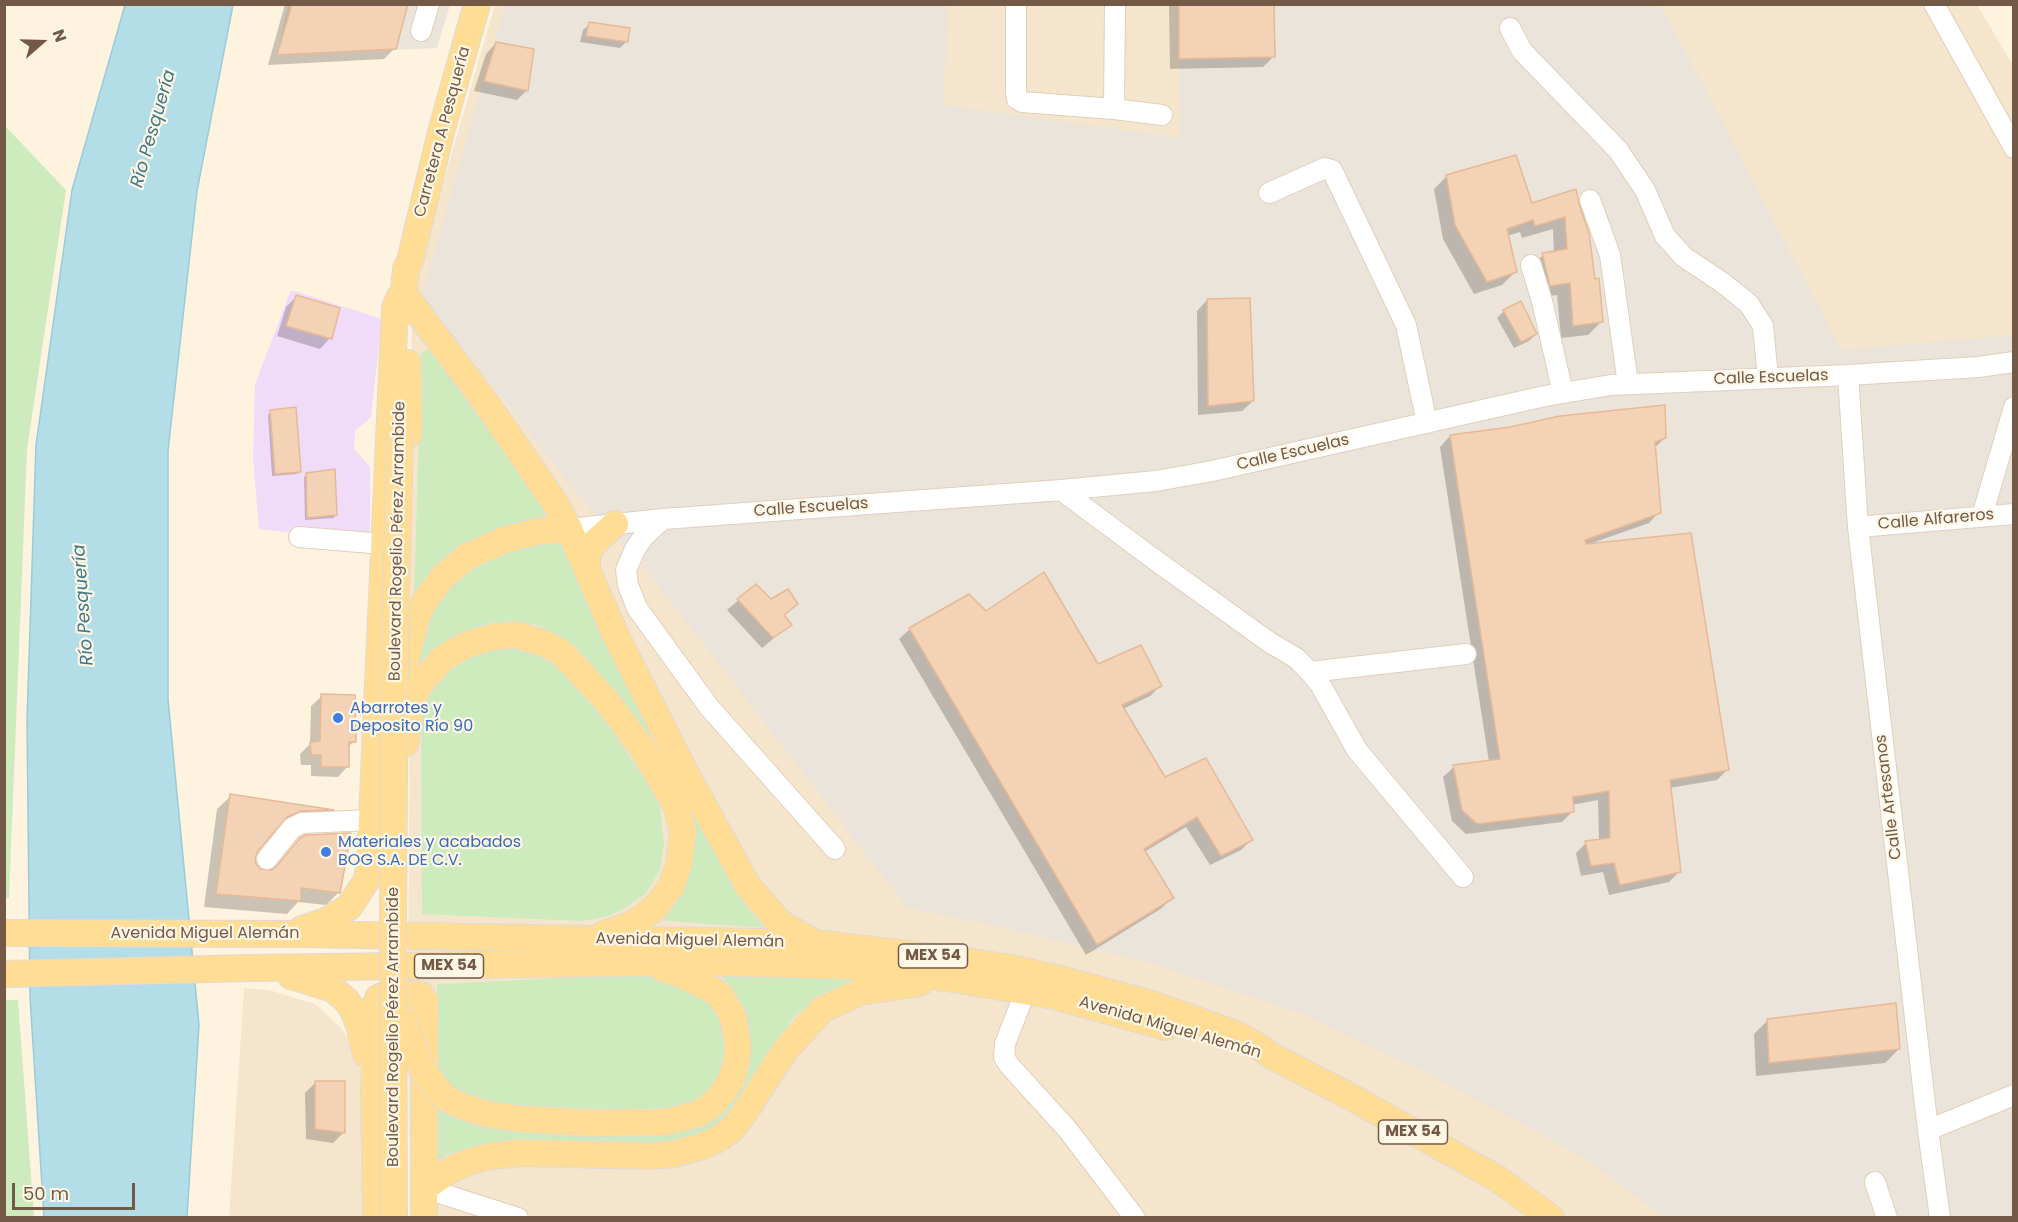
<!DOCTYPE html>
<meta charset="utf-8">
<style>
body{margin:0}
#map{position:relative;width:2018px;height:1222px;overflow:hidden;background:#fdf3df;font-family:Poppins,sans-serif}
canvas{display:block}
.frame{position:absolute;inset:0;border:6px solid #745946;pointer-events:none}
.north{position:absolute;left:12px;top:12px;width:60px;height:60px;-webkit-text-stroke:4px #fff7e6;paint-order:stroke;rotate:70deg;font-size:16px;font-weight:700;line-height:24px;text-align:center;color:#745946}
.north::after{content:'';display:block;margin:auto;width:21px;height:27px;background:#745946;clip-path:polygon(50% 0,100% 100%,50% 72%,0 100%)}
.scale{position:absolute;left:12px;top:1183px;width:123px;height:27px;box-sizing:border-box;border:3px solid #745946;border-top:0;padding-left:8px;font-size:18px;line-height:21px;white-space:nowrap;color:#745946;-webkit-text-stroke:4px #fff7e6;paint-order:stroke}
</style>
<div id="map">
<canvas width="2018" height="1222"></canvas>
<div class="frame"></div>
<div class="north">N</div>
<div class="scale">50 m</div>
</div>
<script>
const ctx = document.querySelector('canvas').getContext('2d');
ctx.lineJoin = 'round';
function fill(path, color) { ctx.fillStyle = color; ctx.fill(path, 'evenodd'); }
const shape = rows => new Path2D(rows.map(r => 'M' + r).join(''));
function strokePath(path, color, width, dash) { ctx.strokeStyle = color; ctx.lineWidth = width; ctx.lineCap = dash ? 'butt' : 'round'; ctx.setLineDash(dash || []); ctx.stroke(path); }
function label(font, color, halo, rows, align = 'center') {
  ctx.font = font + ' Poppins,sans-serif'; ctx.lineWidth = 4.5; ctx.setLineDash([]); ctx.textBaseline = 'middle'; ctx.strokeStyle = halo; ctx.fillStyle = color; for (const [text, x, y, turn = 0] of rows) {
    ctx.save(); ctx.translate(x, y); ctx.rotate((+turn || 0) * Math.PI / 180); ctx.textAlign = isNaN(turn) ? turn : align; if (halo) ctx.strokeText(text, 0, 0); ctx.fillText(text, 0, 0); ctx.restore();
  }
}
const residential = shape([
 [495,5,1977,5,2014,67,2013,1217,410,1218,408,1035,412,290],
 [244,988,269,990,315,1004,341,1028,352,1044,360,1062,365,1217,229,1218]
]);
const industrial = shape([
 [288,5,450,5,437,48,277,55],
 [505,5,948,5,944,105,1180,138,1179,5,1661,5,1841,350,2013,335,2013,1217,1663,1217,1585,1158,1425,1072,1297,1012,1151,963,1004,928,908,908,641,563,586,504,422,297]
]);
const education = shape([
 [291,290,382,319,371,417,355,431,354,449,370,467,370,541,259,529,253,458,255,384]
]);
const green = shape([
 [5,126,66,190,27,449,9,898,5,898],
 [428,350,476,410,545,508,545,515,542,519,502,528,479,536,459,549,414,602,421,355,422,352],
 [557,540,565,549,653,738,724,871,748,909,765,928,655,920,687,842,622,706,593,666,573,644,555,633,534,624,509,621,488,623,451,638,408,686,409,672,441,588,477,556],
 [497,645,540,649,576,678,659,800,664,844,660,870,646,893,628,906,609,916,582,921,422,914,421,723,429,694,438,678,459,658],
 [643,974,671,979,711,998,721,1017,727,1039,724,1061,719,1079,709,1092,698,1100,674,1107,655,1110,503,1106,458,1092,443,1075,437,1065,437,984],
 [722,976,857,980,823,994,793,1018,769,1052,750,1087,726,1116,703,1134,677,1143,496,1143,469,1148,446,1155,429,1167,431,1100,448,1114,476,1125,520,1130,683,1129,747,1064,748,1029,740,1002],
 [4,1000,18,1000,34,1217,5,1217]
]);
const water = shape([
 [125,5,233,5,197,191,168,451,168,699,199,1025,187,1217,44,1218,30,997,27,719,36,445,72,190,125,5]
]);
const shadow = shape([
 [285,4,407,4,395,48,384,59,268,65],
 [1169,4,1273,4,1273,57,1263,67,1170,69],
 [590,24,627,41,620,48,580,42,583,30],
 [496,43,527,90,517,100,474,91,486,54],
 [1447,176,1531,205,1575,191,1601,322,1588,335,1561,338,1557,295,1537,298,1530,268,1543,255,1554,253,1553,229,1522,238,1520,232,1507,236,1515,272,1502,285,1474,294,1443,239,1434,189],
 [297,296,330,338,320,349,277,336,286,307],
 [1207,300,1253,401,1242,411,1198,415,1197,311],
 [1504,311,1536,334,1529,341,1514,348,1497,318],
 [271,412,300,471,297,474,272,476,268,415],
 [1450,436,1665,438,1654,448,1659,512,1649,523,1592,543,1728,769,1717,780,1669,788,1680,871,1669,882,1609,895,1603,872,1581,876,1576,853,1586,843,1599,841,1598,800,1572,805,1573,811,1562,822,1466,834,1452,821,1443,777,1454,767,1489,762,1440,447],
 [307,474,336,515,333,518,305,520,304,477],
 [755,586,770,601,796,604,783,616,790,625,762,648,727,610],
 [986,613,1098,666,1160,686,1150,696,1123,709,1164,779,1252,839,1241,850,1210,865,1186,827,1144,852,1172,897,1162,908,1086,955,899,639,910,629],
 [322,696,354,741,348,747,348,766,338,777,311,776,311,765,301,765,300,754,310,744,311,706],
 [231,796,331,811,320,822,287,824,275,829,256,851,254,858,255,864,259,870,271,872,301,839,339,892,326,905,298,902,287,914,204,907,217,809],
 [1768,1020,1899,1049,1885,1063,1756,1076,1754,1034],
 [316,1082,343,1133,333,1143,306,1139,305,1093]
]);
const building = shape([
 [292,4,408,4,396,49,277,55,292,4],
 [1179,4,1274,4,1275,57,1179,59,1179,4],
 [589,22,630,28,628,42,586,36,589,22],
 [496,42,534,49,528,91,484,81,496,42],
 [1516,155,1532,203,1576,189,1579,204,1589,233,1595,279,1599,278,1603,322,1573,326,1570,283,1550,286,1542,253,1567,249,1565,217,1535,226,1533,220,1507,229,1517,272,1487,282,1455,225,1446,175,1516,155],
 [296,295,340,308,332,339,286,326,296,295],
 [1250,298,1254,401,1208,406,1207,299,1250,298],
 [1521,301,1537,334,1521,342,1503,310,1521,301],
 [1665,405,1666,438,1655,442,1661,513,1585,540,1586,544,1691,533,1729,770,1670,780,1681,872,1620,885,1614,863,1591,866,1585,841,1610,838,1609,791,1573,797,1574,812,1477,824,1462,810,1453,765,1500,759,1450,435,1510,427,1560,416,1665,405],
 [296,407,301,472,275,474,270,410,296,407],
 [335,469,337,515,307,518,306,473,335,469],
 [1044,572,1098,664,1141,645,1162,686,1122,705,1165,777,1206,758,1253,840,1221,856,1197,817,1144,849,1174,898,1097,945,909,628,969,594,986,611,1044,572],
 [756,584,771,599,788,589,798,604,784,615,792,625,773,638,737,599,756,584],
 [321,694,355,695,356,742,349,742,349,767,321,767,321,755,311,755,310,742,320,741,321,694],
 [230,794,334,810,301,811,287,817,258,851,255,858,256,864,260,869,271,870,276,867,300,838,305,835,351,833,340,893,301,888,301,901,216,894,230,794],
 [1896,1003,1900,1049,1769,1063,1767,1019,1896,1003],
 [315,1081,345,1081,345,1133,315,1129,315,1081]
]);
const minor = shape([
 [1016,4,1016,92,1017,99,1022,102,1114,109,1162,115],
 [1934,4,2014,148],
 [1510,28,1522,51,1618,150,1645,190,1665,236,1684,257,1723,283,1749,304,1763,326,1768,378],
 [421,31,429,4],
 [1114,109,1115,4],
 [1269,193,1325,168,1332,170,1406,325,1427,423],
 [1590,200,1610,255,1628,384],
 [1531,265,1542,301,1563,393],
 [1848,375,1858,527,1928,1130,1940,1218],
 [1061,490,1151,557,1269,642,1296,658,1310,672,1320,684,1357,750,1463,877],
 [1982,516,2014,407],
 [663,519,644,536,635,549,626,570,628,585,637,608,709,707,835,849],
 [1858,527,2014,514],
 [569,529,663,519,1061,490,1156,481,1212,471,1545,396,1611,385,1848,375,1978,367,2014,362],
 [299,537,384,544],
 [1310,672,1466,654],
 [267,859,292,828,302,823,372,820],
 [1025,992,1005,1044,1004,1057,1009,1065,1068,1130,1135,1218],
 [1928,1130,2014,1095],
 [1875,1182,1887,1218],
 [424,1188,518,1218]
]);
const major = shape([
 [408,299,486,403,555,503,569,529,617,638,684,770,748,886,780,923,813,942],
 [402,312,406,269,410,261,441,132,477,4],
 [408,363,409,434],
 [587,569,587,557,592,545,615,524],
 [405,664,417,616,424,602,443,577,458,564,468,556,504,540,540,531,569,529],
 [405,744,412,700,423,680,432,671,440,661,456,650,471,643,498,636,518,635,548,645,562,653,606,700,642,748,676,805,683,832,679,864,671,887,655,908,633,924,604,934],
 [302,929,326,921,349,907,367,880,370,863,395,308,399,298,402,297,408,299],
 [4,933,303,934,815,943,966,961,1011,968,1060,979,1152,1004,1238,1035,1261,1048,1270,1055,1353,1098,1498,1179,1551,1218],
 [4,974,251,968,696,962,854,966,947,978,1054,996,1166,1027],
 [291,976,333,989,346,1000,353,1010,359,1025,366,1054],
 [521,1119,592,1123,666,1122,698,1114,712,1105,724,1091,732,1078,737,1059,738,1047,733,1016,721,996,711,989,680,974,662,968],
 [424,1188,450,1170,471,1161,491,1156,521,1153,650,1156,674,1154,703,1146,716,1140,731,1130,741,1118,786,1049,823,1009,860,992,920,983],
 [376,1218,374,1092,376,1003,378,998,382,996,418,994,421,995,425,1002,424,1218]
]);
const majorBridge = shape([
 [404,1021,412,1046,422,1069,438,1090,449,1100,464,1107,487,1114,521,1119],
 [394,1218,393,917,395,647,400,434]
]);
const markers = [
 [338,718,6,"#3f7fe0"],
 [326,852,6,"#3f7fe0"]
];
const shields = [
 [933,956,69],
 [449,966,69],
 [1413,1132,69]
];
const shieldNames = [
 ["MEX 54",933,956],
 ["MEX 54",449,966],
 ["MEX 54",1413,1132]
];
const streetNames = [
 ["Carretera A Pesquería",443,132,-75],
 ["Calle Escuelas",1771,378,-2],
 ["Calle Escuelas",1293,453,-13],
 ["Calle Escuelas",811,508,-4],
 ["Calle Alfareros",1936,520,-5],
 ["Boulevard Rogelio Pérez Arrambide",398,541,-89],
 ["Calle Artesanos",1889,797,-97],
 ["Avenida Miguel Alemán",205,934],
 ["Avenida Miguel Alemán",690,941,1],
 ["Boulevard Rogelio Pérez Arrambide",394,1027,-90],
 ["Avenida Miguel Alemán",1170,1028,16]
];
const shopNames = [
 ["Abarrotes y",350,709],
 ["Deposito Río 90",350,727],
 ["Materiales y acabados",338,843],
 ["BOG S.A. DE C.V.",338,861]
];
const waterNames = [
 ["Río Pesquería",154,129,-74],
 ["Río Pesquería",84,605,-94]
];
fill(residential, '#f5e5cd');
fill(industrial, '#ebe4db');
fill(education, '#f0dcf9');
fill(green, '#cdebbd');
fill(water, '#b3dde7');
strokePath(water, '#99ccd9', 1.5);
fill(shadow, '#0003');
fill(building, '#f4d2b5');
strokePath(building, '#e7b995', 1.5);
strokePath(minor, '#e1cfbb', 22);
strokePath(major, '#e0dad6', 28);
strokePath(minor, '#fff', 20);
strokePath(major, '#ffdd94', 26);
strokePath(majorBridge, '#e0dad6', 28, []);
strokePath(majorBridge, '#ffdd94', 26);
for (const [x, y, r, color] of markers) { const dot = new Path2D(); dot.arc(x, y, r, 0, 2 * Math.PI); ctx.fillStyle = color; ctx.fill(dot); strokePath(dot, '#fff7e6', 2); }
for (const [x, y, w] of shields) { const box = new Path2D(); box.roundRect(x - w / 2, y - 12, w, 24, 4.5); ctx.fillStyle = '#fff7e6'; ctx.fill(box); strokePath(box, '#745946', 1.5); }
label('bold 15px', '#745946', null, shieldNames);
label('16px', '#745946', '#fff7e6', streetNames);
label('16px', '#366cbe', '#fff7e6', shopNames, 'left');
label('italic 18px', '#3f7989', '#fff7e6', waterNames);
</script>
